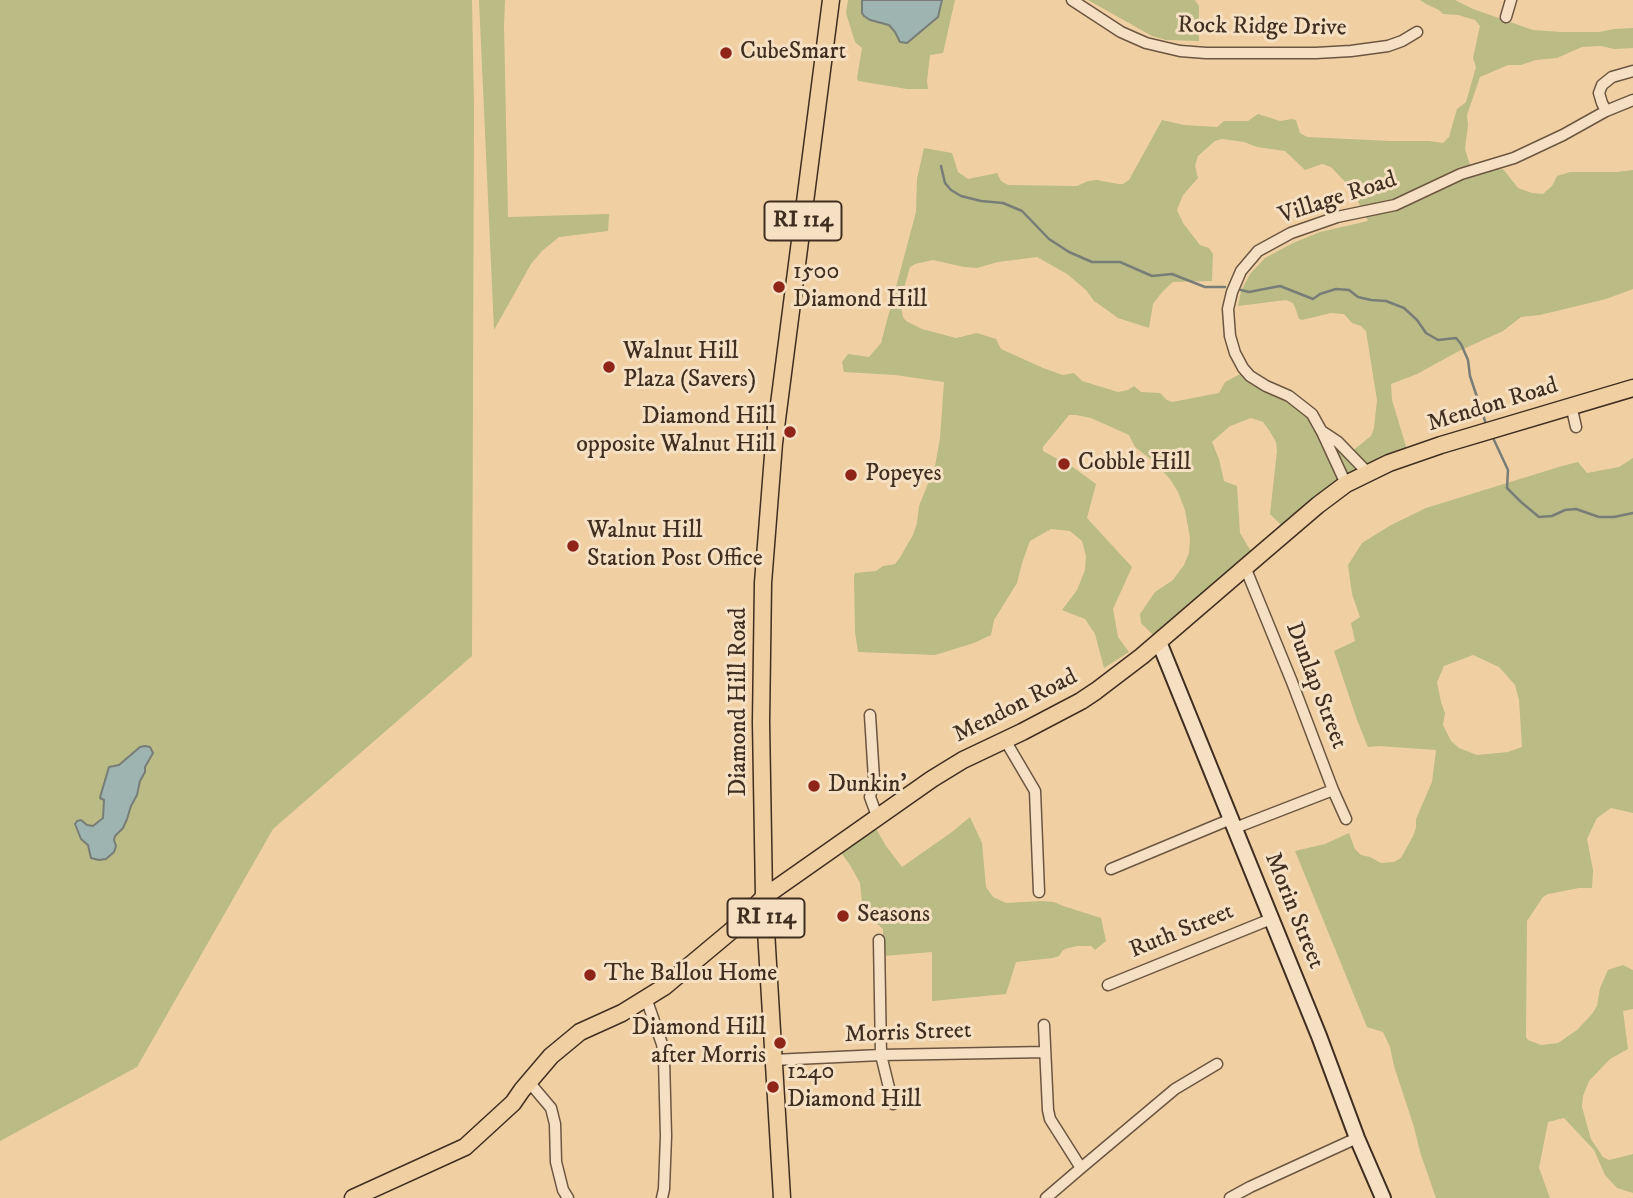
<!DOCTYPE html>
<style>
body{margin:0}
canvas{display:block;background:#f0d0a3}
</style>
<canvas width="1633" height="1198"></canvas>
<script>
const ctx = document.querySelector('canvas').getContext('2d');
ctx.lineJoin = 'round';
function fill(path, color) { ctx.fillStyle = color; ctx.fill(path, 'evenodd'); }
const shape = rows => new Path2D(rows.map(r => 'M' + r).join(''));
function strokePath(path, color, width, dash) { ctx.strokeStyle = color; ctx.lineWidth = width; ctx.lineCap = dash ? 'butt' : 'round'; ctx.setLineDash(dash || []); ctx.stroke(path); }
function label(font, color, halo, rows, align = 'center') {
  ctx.font = font + ' "IM FELL DW Pica",serif'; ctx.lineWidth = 6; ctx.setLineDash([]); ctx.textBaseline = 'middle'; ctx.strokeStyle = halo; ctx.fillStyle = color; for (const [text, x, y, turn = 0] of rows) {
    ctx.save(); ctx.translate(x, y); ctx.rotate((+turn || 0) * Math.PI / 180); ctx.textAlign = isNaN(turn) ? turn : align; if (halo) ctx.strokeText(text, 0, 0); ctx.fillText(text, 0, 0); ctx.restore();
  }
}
const green = shape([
 [0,0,472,0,474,109,472,656,273,829,137,1067,0,1141],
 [479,0,505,0,504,26,508,217,609,214,608,231,559,237,542,251,531,264,494,330],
 [848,0,862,0,862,13,889,25,895,31,900,42,907,43,937,17,942,0,955,0,943,53,930,55,927,81,928,89,907,89,858,81,857,78,862,48,855,42,846,13],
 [1088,0,1195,0,1199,6,1199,41,1166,40,1152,36],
 [1420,0,1455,0,1473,9,1533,30,1561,32,1599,32,1614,29,1633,28,1633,48,1614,49,1601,46,1582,47,1557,58,1536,60,1521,65,1508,65,1480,77,1467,115,1468,125,1465,149,1471,168,1475,176,1499,168,1504,170,1518,188,1532,193,1543,194,1552,186,1557,176,1570,172,1617,172,1633,170,1633,289,1606,299,1540,315,1521,317,1503,331,1459,351,1417,374,1391,384,1392,400,1408,453,1287,531,1270,514,1277,451,1276,442,1269,430,1263,422,1251,418,1230,426,1212,442,1219,459,1224,481,1237,486,1240,533,1255,558,1159,641,1141,623,1140,614,1155,592,1173,580,1184,565,1189,553,1190,538,1185,510,1178,492,1170,479,1153,461,1135,447,1129,435,1091,418,1076,415,1069,415,1043,447,1043,451,1074,468,1096,484,1087,518,1132,567,1113,609,1118,637,1129,652,1104,668,1095,634,1085,619,1062,610,1077,590,1085,570,1086,556,1082,541,1070,531,1051,529,1030,541,1022,563,1017,583,994,620,991,635,974,643,935,655,858,652,855,632,854,576,855,573,876,571,883,566,895,564,899,559,913,535,917,523,919,506,935,466,940,438,944,382,895,375,844,372,842,362,848,354,869,357,881,343,916,212,917,179,924,148,952,153,958,172,968,179,997,173,1001,181,1008,185,1077,186,1088,181,1097,180,1118,184,1123,184,1129,180,1162,120,1184,125,1217,127,1224,121,1248,121,1258,114,1280,121,1292,119,1296,120,1300,133,1307,137,1390,141,1429,141,1443,143,1449,137,1457,109,1466,102,1476,67,1473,58,1480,26,1475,20,1458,15,1443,14,1439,10,1426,4],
 [1222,139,1244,142,1257,147,1285,151,1305,170,1322,164,1331,167,1351,188,1368,221,1320,232,1293,243,1265,258,1250,274,1241,291,1238,306,1286,300,1293,303,1295,307,1299,319,1302,320,1331,313,1344,314,1352,323,1361,326,1366,331,1377,400,1374,428,1371,436,1351,452,1313,417,1246,371,1225,382,1219,393,1172,402,1167,400,1160,393,1141,392,1134,386,1128,390,1118,392,1082,381,1074,373,1063,375,1043,368,1001,349,996,339,977,333,956,338,922,329,906,321,903,317,900,302,910,267,915,264,933,260,964,267,977,268,998,262,1037,257,1067,274,1086,290,1094,301,1110,312,1118,318,1149,328,1153,304,1162,292,1173,282,1212,281,1213,254,1209,248,1200,245,1183,223,1177,210,1183,195,1198,178,1195,166,1198,156,1215,141],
 [1633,458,1633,813,1611,808,1597,818,1587,839,1593,870,1592,888,1579,888,1548,894,1543,897,1527,921,1526,1037,1528,1040,1541,1045,1558,1043,1577,1030,1592,1014,1597,1006,1600,988,1608,970,1623,965,1633,970,1633,1009,1623,1011,1628,1049,1610,1059,1589,1081,1583,1096,1582,1107,1591,1139,1603,1157,1609,1160,1633,1154,1633,1193,1617,1188,1605,1175,1594,1150,1564,1118,1548,1122,1539,1168,1550,1198,1436,1198,1420,1152,1414,1127,1394,1066,1390,1047,1383,1032,1367,1027,1295,851,1325,844,1349,833,1355,849,1361,855,1370,857,1381,863,1394,862,1401,858,1413,836,1416,828,1416,819,1432,782,1436,750,1379,746,1368,747,1357,720,1334,651,1355,641,1351,623,1360,617,1352,594,1348,565,1362,543,1391,525,1426,508,1562,466,1578,462,1587,473,1619,467],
 [1473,655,1499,667,1515,685,1519,700,1522,747,1508,752,1477,755,1459,748,1451,741,1443,725,1445,713,1441,702,1437,682,1444,666],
 [970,817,982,843,986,887,993,897,1006,903,1041,901,1054,902,1063,906,1101,918,1106,941,1095,950,1091,946,1077,946,1068,948,1063,950,1059,956,1053,958,1016,962,1006,994,932,1001,932,952,883,956,883,929,865,913,862,902,860,883,850,865,837,847,874,825,886,846,902,867,952,832]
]);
const water = shape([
 [862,0,942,0,938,17,907,43,900,42,895,32,889,25,870,20,864,16,862,13,862,0],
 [145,746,150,747,153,753,145,767,145,772,140,781,137,795,131,806,127,819,123,828,115,836,114,840,116,846,114,852,106,859,99,860,91,858,88,845,81,839,75,824,77,821,81,820,87,825,93,826,103,818,104,800,100,798,101,794,109,767,119,765,140,747,145,746]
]);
const stream = shape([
 [941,166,945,183,951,190,961,196,981,201,1003,203,1022,211,1049,239,1069,252,1092,262,1120,262,1152,276,1172,274,1205,287,1225,287],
 [1241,290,1249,292,1280,286,1313,299,1320,294,1336,289,1349,290,1358,297,1371,300,1386,301,1404,308,1417,320,1426,333,1438,340,1456,338,1461,344,1468,360,1470,376,1486,424],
 [1494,440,1508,470,1507,488,1521,502,1539,517,1552,516,1565,510,1576,509,1599,517,1614,517,1633,513]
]);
const street = shape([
 [1072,0,1121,32,1146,43,1180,51,1206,53,1316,53,1351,51,1388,46,1402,41,1417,32],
 [1506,17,1511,0],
 [1633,71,1612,77,1602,85,1599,93,1602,103,1606,111,1633,100],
 [1571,405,1576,427],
 [1323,432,1338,442,1368,473],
 [1346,484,1322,432,1312,414,1289,396,1266,386,1250,376,1243,368,1235,353,1230,336,1228,309,1232,292,1241,271,1258,251,1291,233,1337,217,1395,205,1461,174,1514,158,1563,135,1606,111],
 [1245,567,1292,682,1333,790,1346,819],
 [870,715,874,779,870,797,877,816],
 [1005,740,1035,791,1039,892],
 [1235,828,1333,790],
 [1111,869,1231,819],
 [879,940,881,1055,893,1104],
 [1108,985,1271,919],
 [646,998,662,1044,664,1059,666,1136,664,1189,662,1198],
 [1044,1025,1048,1110,1050,1119,1081,1168,1046,1198],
 [773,1060,881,1055,1045,1052],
 [529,1082,551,1108,555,1124,556,1162,563,1190,568,1198],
 [1081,1168,1175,1089,1217,1064],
 [1230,1198,1250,1187,1357,1138]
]);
const secondary = shape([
 [1159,642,1319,1036,1357,1138,1383,1198]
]);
const primary = shape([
 [353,1198,465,1147,513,1103,522,1090,551,1056,580,1032,622,1013,664,987,731,931,764,897,932,779,963,760,1022,732,1081,701,1096,691,1142,656,1263,552,1318,505,1346,484,1389,463,1441,445,1633,388],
 [782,1198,764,897,761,722,763,583,774,443,831,0]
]);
const markers = [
 [726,53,7,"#8f2418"],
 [779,287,7,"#8f2418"],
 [609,367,7,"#8f2418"],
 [790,432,7,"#8f2418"],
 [1064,464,7,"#8f2418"],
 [851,475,7,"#8f2418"],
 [573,546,7,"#8f2418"],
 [814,786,7,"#8f2418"],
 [843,916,7,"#8f2418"],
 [590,975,7,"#8f2418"],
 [780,1043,7,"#8f2418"],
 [773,1087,7,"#8f2418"]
];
const shields = [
 [803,221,77],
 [766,918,77]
];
const shieldNames = [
 ["RI 114",803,221],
 ["RI 114",766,918]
];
const streetNames = [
 ["Rock Ridge Drive",1262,28,1],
 ["Village Road",1338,199,-18],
 ["Mendon Road",1493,406,-17],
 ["Dunlap Street",1315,686,69],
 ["Diamond Hill Road",740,702,-90],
 ["Mendon Road",1016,707,-27],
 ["Morin Street",1293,911,68],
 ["Ruth Street",1182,932,-22],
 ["Morris Street",908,1034,-2]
];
const poiNames = [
 ["CubeSmart",740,53],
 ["1500",793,273],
 ["Diamond Hill",793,301],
 ["Walnut Hill",623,353],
 ["Plaza (Savers)",623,381],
 ["Diamond Hill",776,418,"right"],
 ["opposite Walnut Hill",776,446,"right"],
 ["Cobble Hill",1078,464],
 ["Popeyes",865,475],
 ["Walnut Hill",587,532],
 ["Station Post Office",587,560],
 ["Dunkin'",828,786],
 ["Seasons",857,916],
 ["The Ballou Home",604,975],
 ["Diamond Hill",766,1029,"right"],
 ["after Morris",766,1057,"right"],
 ["1240",787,1073],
 ["Diamond Hill",787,1101]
];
fill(green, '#babb85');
fill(water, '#9eb4b1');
strokePath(water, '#787e77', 2);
strokePath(stream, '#787e77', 2.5);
strokePath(street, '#6c5641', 13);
strokePath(secondary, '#402e20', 18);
strokePath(primary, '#402e20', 19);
strokePath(street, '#f5e0c3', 10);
strokePath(secondary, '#f5e0c3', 14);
strokePath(primary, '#f0d0a3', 16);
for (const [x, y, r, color] of markers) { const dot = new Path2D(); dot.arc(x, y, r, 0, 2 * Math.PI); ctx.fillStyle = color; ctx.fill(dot); strokePath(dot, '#f5e0c3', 2.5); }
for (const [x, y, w] of shields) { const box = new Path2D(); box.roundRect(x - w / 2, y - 19.5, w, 39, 5); ctx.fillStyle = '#f5e0c3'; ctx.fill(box); strokePath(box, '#402e20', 2); }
label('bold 23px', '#402e20', null, shieldNames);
label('24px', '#402e20', '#f5e0c3', streetNames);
label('24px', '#402e20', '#f5e0c3', poiNames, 'left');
</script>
